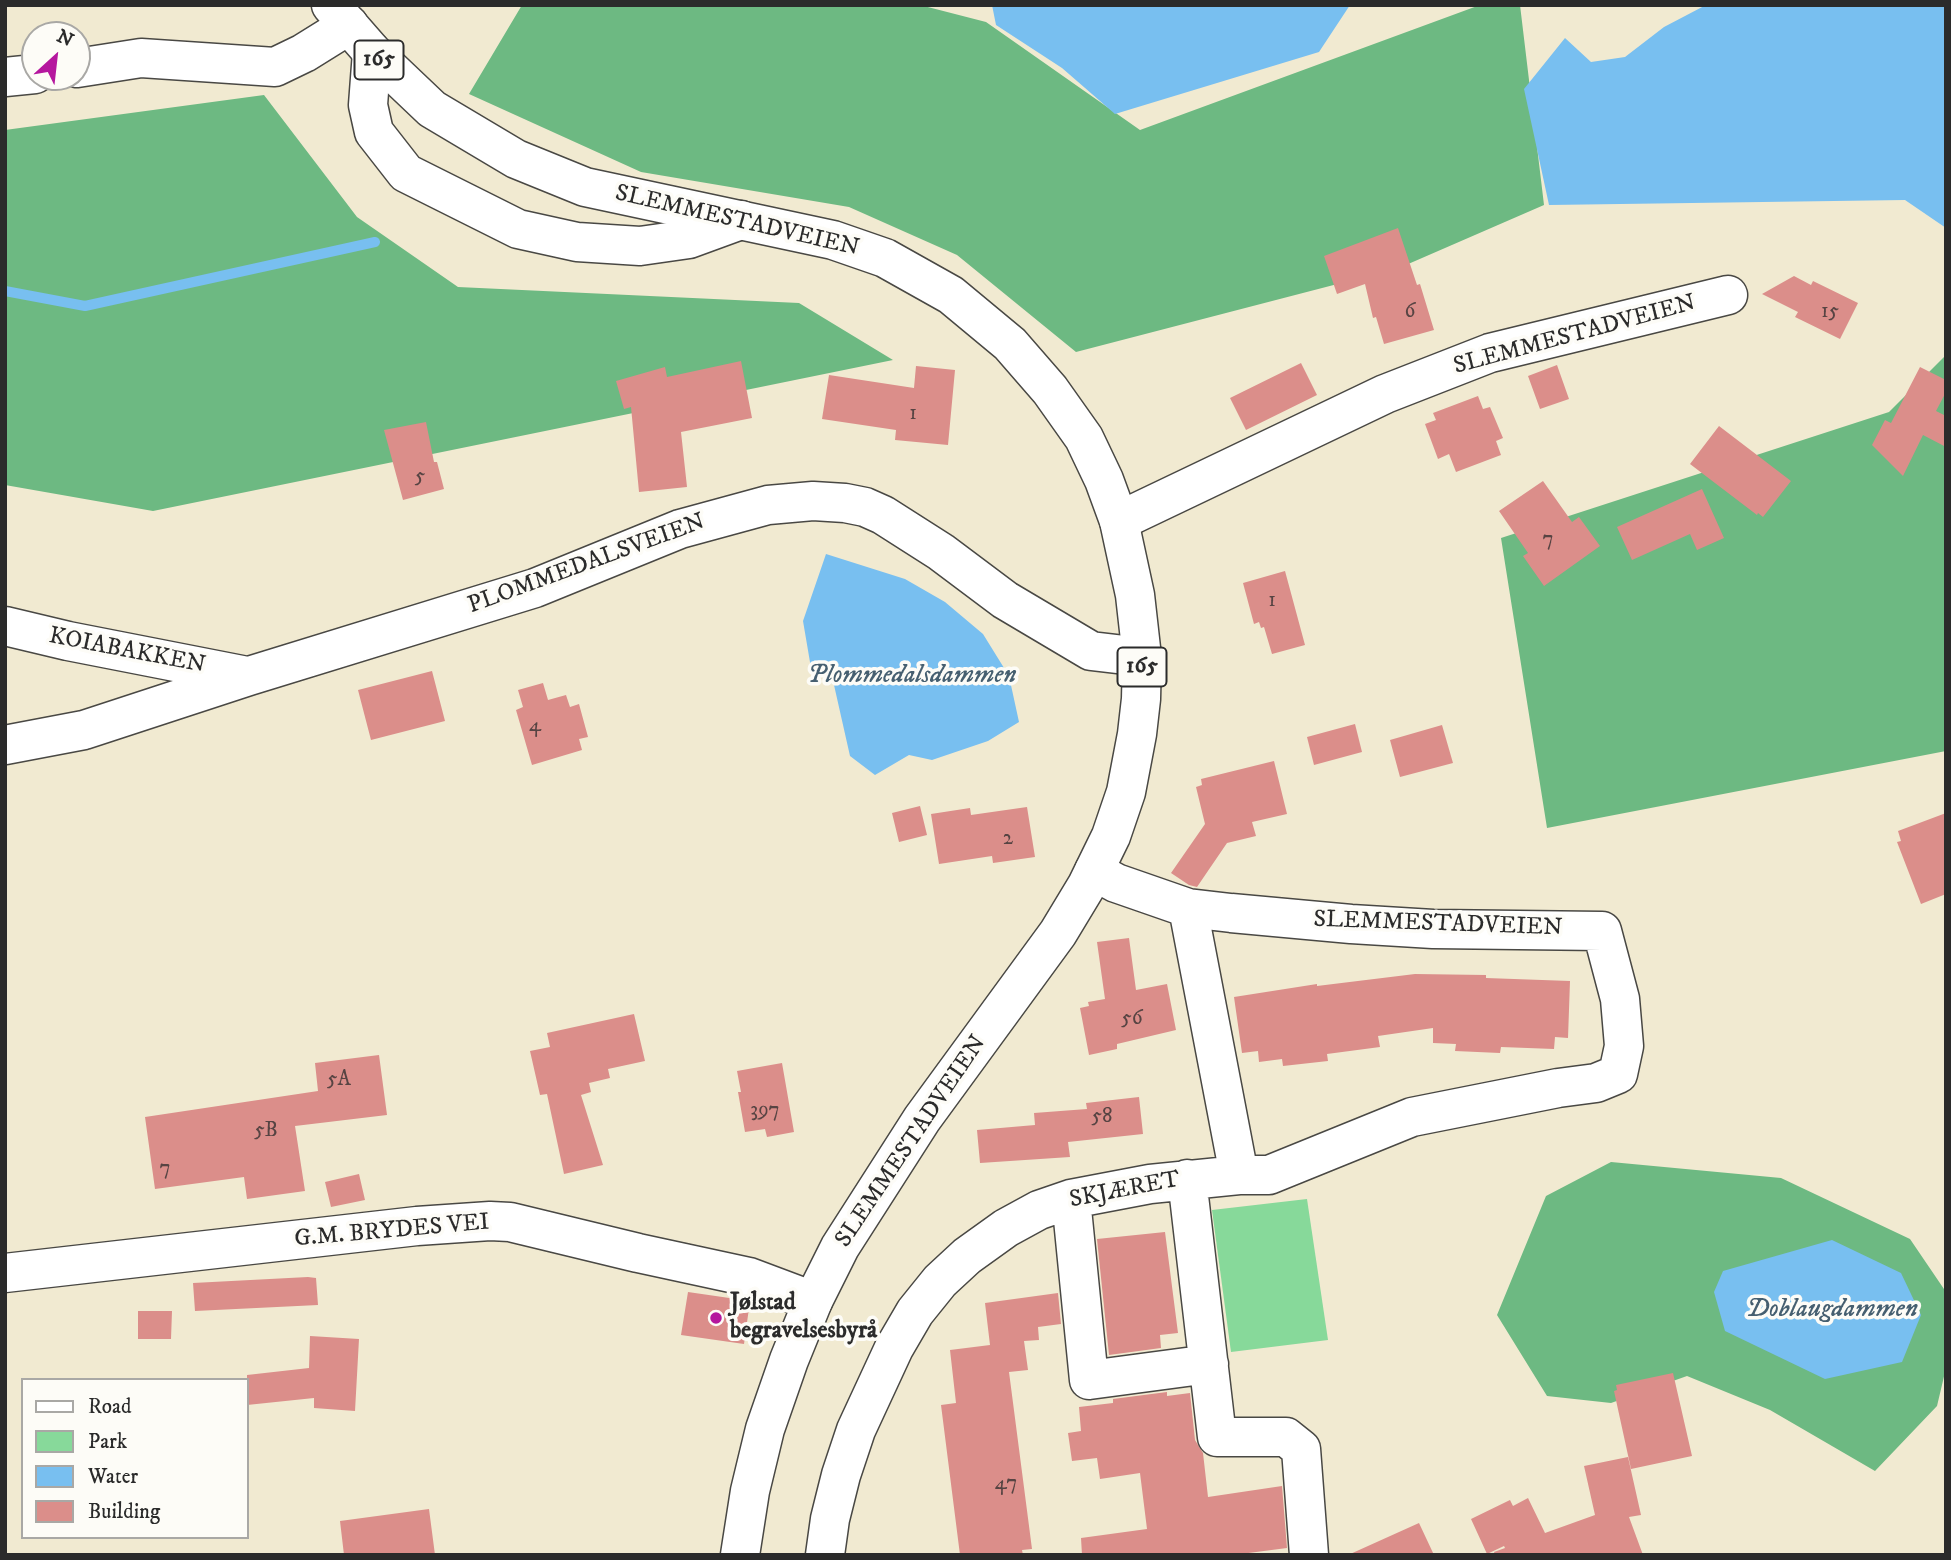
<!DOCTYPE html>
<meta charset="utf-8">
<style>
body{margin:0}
#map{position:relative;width:1951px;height:1560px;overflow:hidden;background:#f1ead1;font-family:"IM FELL DW Pica",serif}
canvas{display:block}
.frame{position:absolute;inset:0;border:7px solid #2b2b2b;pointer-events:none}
.legend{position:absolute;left:21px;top:1378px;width:228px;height:161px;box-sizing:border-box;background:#fdfcf7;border:2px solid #a9a8a5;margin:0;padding:9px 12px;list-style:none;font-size:21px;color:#2b2b2b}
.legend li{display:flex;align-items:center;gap:14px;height:35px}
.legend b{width:35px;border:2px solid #a9a8a5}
.north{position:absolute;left:21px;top:21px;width:70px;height:70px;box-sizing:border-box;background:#fdfcf7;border:2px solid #a9a8a5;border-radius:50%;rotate:27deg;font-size:19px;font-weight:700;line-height:28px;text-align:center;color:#2b2b2b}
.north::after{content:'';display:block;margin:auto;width:24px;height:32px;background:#b5179e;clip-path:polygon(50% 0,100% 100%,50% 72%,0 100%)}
</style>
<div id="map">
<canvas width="1951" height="1560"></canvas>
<div class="frame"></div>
<ul class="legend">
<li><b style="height:9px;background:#fff"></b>Road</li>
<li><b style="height:19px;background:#87d99a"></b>Park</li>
<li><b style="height:19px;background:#78bff0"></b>Water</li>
<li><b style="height:19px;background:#db8e8a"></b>Building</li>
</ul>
<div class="north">N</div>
</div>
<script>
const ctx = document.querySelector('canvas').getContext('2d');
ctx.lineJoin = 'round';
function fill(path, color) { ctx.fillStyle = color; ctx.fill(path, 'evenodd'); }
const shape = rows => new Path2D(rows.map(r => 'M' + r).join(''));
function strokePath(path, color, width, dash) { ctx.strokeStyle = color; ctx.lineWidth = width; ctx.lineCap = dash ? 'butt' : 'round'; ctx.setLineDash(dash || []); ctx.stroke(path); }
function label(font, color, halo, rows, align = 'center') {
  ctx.font = font + ' "IM FELL DW Pica",serif'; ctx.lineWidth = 7; ctx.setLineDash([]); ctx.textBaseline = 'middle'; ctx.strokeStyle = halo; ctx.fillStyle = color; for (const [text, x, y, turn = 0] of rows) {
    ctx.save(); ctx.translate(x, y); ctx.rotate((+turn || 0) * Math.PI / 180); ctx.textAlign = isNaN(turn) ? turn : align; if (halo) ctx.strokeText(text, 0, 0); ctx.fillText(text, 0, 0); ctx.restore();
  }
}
const green = shape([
 [1307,1199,1328,1340,1231,1352,1212,1210]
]);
const forest = shape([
 [522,5,920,5,986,22,1140,130,1480,5,1520,5,1544,205,1399,268,1076,352,957,255,849,207,641,172,469,94],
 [264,95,357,217,458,287,799,303,893,360,153,511,5,485,5,130],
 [1946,355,1946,751,1547,828,1501,538,1889,412],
 [1611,1162,1781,1178,1910,1239,1946,1292,1946,1368,1937,1406,1875,1471,1770,1410,1687,1376,1611,1403,1547,1396,1497,1315,1546,1196]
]);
const water = shape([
 [992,5,1350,5,1319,52,1115,114,1062,68,996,25],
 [1706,5,1946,5,1946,228,1905,200,1549,205,1524,89,1565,38,1591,62,1625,57,1664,27],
 [826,554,905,579,945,602,983,634,1009,676,1019,722,988,741,932,760,909,755,875,775,850,756,834,685,811,668,803,621],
 [1832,1240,1901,1273,1921,1315,1902,1362,1825,1379,1725,1331,1714,1292,1723,1271]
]);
const stream = shape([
 [5,291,85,306,375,242]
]);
const building = shape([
 [1398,228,1417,285,1420,284,1434,330,1384,344,1376,317,1373,318,1365,284,1337,294,1324,256],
 [1794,276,1811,285,1813,281,1858,303,1840,339,1795,317,1798,312,1762,294],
 [741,361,752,418,681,432,687,487,639,492,631,407,624,409,616,381,665,367,667,377],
 [1301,363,1317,395,1246,430,1230,398],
 [1557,365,1569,399,1540,409,1528,376],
 [916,366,955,370,948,445,895,440,896,430,822,419,829,375,914,388],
 [1920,367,1946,380,1946,392,1936,411,1946,416,1946,447,1923,435,1903,476,1872,445,1885,420,1891,423],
 [1478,396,1483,409,1490,407,1503,438,1496,441,1501,455,1456,472,1449,454,1438,459,1425,424,1436,420,1433,413],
 [426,422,434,462,437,462,444,489,403,500,384,430],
 [1719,426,1791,481,1763,517,1758,513,1757,515,1690,464],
 [1543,481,1572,522,1579,517,1600,546,1544,586,1523,556,1528,553,1499,511],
 [1702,489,1724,538,1697,550,1690,534,1632,560,1617,527],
 [1285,571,1305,645,1272,654,1264,627,1261,628,1259,622,1254,624,1243,583],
 [432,671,445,721,371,740,358,690],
 [543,683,548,700,566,695,570,707,579,704,588,737,579,739,582,750,532,765,516,710,523,707,518,690],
 [1355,724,1362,752,1314,765,1307,737],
 [1442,725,1453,763,1400,777,1390,740],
 [1274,761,1287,814,1252,822,1256,836,1227,843,1197,887,1189,885,1171,873,1205,824,1196,787,1202,785,1201,779],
 [920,806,927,835,899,842,892,813],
 [1027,807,1035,857,993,863,992,856,939,864,931,814,970,808,971,815],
 [1946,813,1946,894,1921,904,1897,842,1901,841,1898,831],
 [1129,938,1136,990,1167,984,1176,1030,1117,1044,1117,1049,1089,1055,1080,1008,1089,1006,1088,1002,1105,999,1097,942],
 [1415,974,1486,975,1486,978,1570,981,1568,1038,1555,1037,1554,1049,1501,1047,1500,1053,1455,1051,1456,1044,1433,1043,1433,1028,1378,1036,1380,1047,1327,1054,1328,1061,1283,1066,1282,1059,1259,1062,1258,1051,1242,1053,1234,997,1317,984,1317,986],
 [634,1014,645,1061,608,1069,610,1078,589,1083,591,1092,581,1095,603,1165,564,1174,547,1094,540,1095,530,1051,550,1047,547,1033],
 [379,1055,387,1115,295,1126,305,1191,247,1199,244,1177,155,1189,145,1117,318,1091,315,1063],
 [782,1063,794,1132,767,1137,765,1129,745,1132,738,1092,741,1092,737,1071],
 [1139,1097,1143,1134,1068,1142,1070,1157,980,1163,977,1130,1035,1125,1034,1113,1087,1109,1086,1103],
 [359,1174,365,1200,331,1207,325,1182],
 [1165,1232,1178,1333,1160,1335,1161,1348,1109,1355,1097,1239],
 [308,1277,316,1278,318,1305,195,1311,193,1283],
 [688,1292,750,1301,744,1344,681,1335],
 [1058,1293,1061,1324,1038,1327,1039,1340,1024,1341,1028,1370,1009,1372,1032,1549,1022,1550,1023,1555,960,1555,941,1405,956,1403,950,1350,990,1345,985,1303],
 [138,1311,172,1311,171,1339,138,1339],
 [310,1336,359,1339,355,1411,314,1408,314,1398,247,1405,247,1375,309,1368],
 [1673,1373,1692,1456,1631,1469,1614,1391,1617,1390,1616,1385],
 [1167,1392,1167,1396,1190,1393,1195,1440,1203,1453,1208,1497,1282,1486,1287,1548,1233,1555,1082,1555,1081,1538,1147,1529,1140,1473,1100,1479,1097,1458,1072,1461,1068,1433,1081,1431,1079,1407,1113,1403,1113,1399],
 [1628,1457,1641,1515,1629,1517,1643,1555,1495,1555,1494,1552,1505,1548,1504,1546,1487,1554,1471,1519,1510,1500,1513,1506,1528,1498,1545,1533,1595,1515,1584,1466],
 [429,1509,435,1555,344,1555,340,1521],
 [1419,1523,1434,1555,1348,1555]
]);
const minor = shape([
 [372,52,368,105,374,132,406,173,518,229,577,242,640,246,689,239,741,220],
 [77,68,141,58,275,67,304,53,349,25],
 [5,77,35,74],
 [1119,521,1385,394,1490,353,1728,295],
 [5,626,68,641,247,676],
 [5,745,84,730,249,676,535,588,680,529,768,505,813,501,845,503,865,507,883,515,941,552,1005,600,1091,651,1142,657],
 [1188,908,1239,1175],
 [1187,1179,1217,1437,1286,1437,1301,1449,1309,1555],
 [1071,1199,1089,1380,1209,1364],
 [5,1273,417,1226,490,1221,510,1222,638,1253,749,1277,813,1301],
 [825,1555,830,1519,841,1475,856,1430,894,1348,915,1312,940,1281,967,1256,1006,1228,1039,1210,1071,1199,1150,1184,1239,1175,1269,1175,1412,1117,1558,1088,1596,1083,1618,1074,1624,1046,1620,999,1602,931,1433,929,1351,924,1231,913,1188,908,1116,883,1094,871]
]);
const major = shape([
 [331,5,372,52,432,109,516,159,585,187,833,240,885,258,951,295,1010,344,1050,390,1084,438,1104,480,1119,521,1135,595,1142,657,1141,699,1137,734,1126,792,1111,836,1087,885,1058,933,922,1119,840,1247,813,1301,789,1360,765,1429,750,1491,740,1555]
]);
const markers = [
 [716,1318,7,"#b5179e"]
];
const numberNames = [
 ["6",1410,313],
 ["15",1830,313],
 ["1",913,415],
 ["5",420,478],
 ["7",1548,541],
 ["1",1272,602],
 ["4",535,727],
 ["2",1008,840],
 ["56",1132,1020],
 ["5A",339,1081],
 ["397",765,1112],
 ["58",1102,1118],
 ["5B",266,1132],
 ["7",165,1170],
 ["47",1006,1485]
];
const shields = [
 [379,60,49],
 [1142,667,49]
];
const shieldNames = [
 ["165",379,60],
 ["165",1142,667]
];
const streetNames = [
 ["SLEMMESTADVEIEN",737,222,13],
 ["SLEMMESTADVEIEN",1575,336,-15],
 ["PLOMMEDALSVEIEN",587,565,-20],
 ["KOIABAKKEN",127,652,11],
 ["SLEMMESTADVEIEN",1438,925,2],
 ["SLEMMESTADVEIEN",912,1142,-56],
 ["SKJÆRET",1125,1191,-11],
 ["G.M. BRYDES VEI",392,1232,-5]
];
const poiNames = [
 ["Jølstad",730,1304],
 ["begravelsesbyrå",730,1332]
];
const waterNames = [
 ["Plommedalsdammen",912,677],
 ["Doblaugdammen",1832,1311]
];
fill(green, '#87d99a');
fill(forest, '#6db982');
fill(water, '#78bff0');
strokePath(stream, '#78bff0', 10);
fill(building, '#db8e8a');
strokePath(minor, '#494844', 41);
strokePath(major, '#494844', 41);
strokePath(minor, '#fff', 38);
strokePath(major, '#fff', 38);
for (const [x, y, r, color] of markers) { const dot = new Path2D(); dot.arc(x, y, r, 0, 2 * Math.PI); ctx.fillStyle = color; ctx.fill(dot); strokePath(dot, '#fdfcf7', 2.5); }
label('21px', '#574443', null, numberNames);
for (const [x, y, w] of shields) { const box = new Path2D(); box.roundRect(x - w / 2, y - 19.5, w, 39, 5); ctx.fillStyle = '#fdfcf7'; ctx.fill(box); strokePath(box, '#2b2b2b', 2); }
label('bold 23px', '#2b2b2b', null, shieldNames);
label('24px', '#2b2b2b', '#fdfcf7', streetNames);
label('bold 24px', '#2b2b2b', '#fdfcf7', poiNames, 'left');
label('italic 26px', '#465f70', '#fdfcf7', waterNames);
</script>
